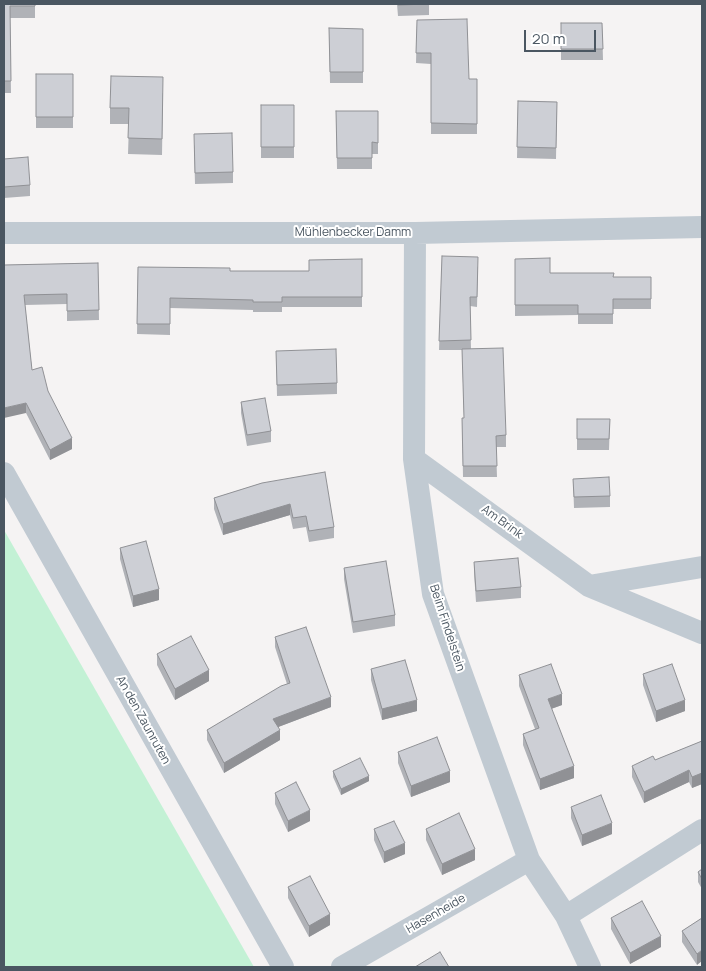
<!DOCTYPE html>
<meta charset="utf-8">
<style>
body{margin:0}
#map{position:relative;width:706px;height:971px;overflow:hidden;background:#f5f3f3;font-family:Manrope,sans-serif}
canvas{display:block}
.frame{position:absolute;inset:0;border:5px solid #4a5661;pointer-events:none}
.scale{position:absolute;left:524px;top:30px;width:72px;height:22px;box-sizing:border-box;border:2px solid #4a5661;border-top:0;padding-left:6px;font-size:15px;line-height:18px;white-space:nowrap;color:#4a5661;-webkit-text-stroke:4px #fff;paint-order:stroke}
</style>
<div id="map">
<canvas width="706" height="971"></canvas>
<div class="frame"></div>
<div class="scale">20 m</div>
</div>
<script>
const ctx = document.querySelector('canvas').getContext('2d');
ctx.lineJoin = 'round';
function fill(path, color) { ctx.fillStyle = color; ctx.fill(path, 'evenodd'); }
const shape = rows => new Path2D(rows.map(r => 'M' + r).join(''));
function strokePath(path, color, width, dash) { ctx.strokeStyle = color; ctx.lineWidth = width; ctx.lineCap = dash ? 'butt' : 'round'; ctx.setLineDash(dash || []); ctx.stroke(path); }
function label(font, color, halo, rows, align = 'center') {
  ctx.font = font + ' Manrope,sans-serif'; ctx.lineWidth = 4; ctx.setLineDash([]); ctx.textBaseline = 'middle'; ctx.strokeStyle = halo; ctx.fillStyle = color; for (const [text, x, y, turn = 0] of rows) {
    ctx.save(); ctx.translate(x, y); ctx.rotate((+turn || 0) * Math.PI / 180); ctx.textAlign = isNaN(turn) ? turn : align; if (halo) ctx.strokeText(text, 0, 0); ctx.fillText(text, 0, 0); ctx.restore();
  }
}
const green = shape([
 [4,530,254,967,4,967]
]);
const minor = shape([
 [4,233,415,233,702,227],
 [415,233,414,459,433,594,529,860,566,916,590,967],
 [414,459,589,586,702,633],
 [4,473,283,967],
 [589,586,702,567],
 [566,916,702,830],
 [342,967,529,860]
]);
const wall = shape([
 [4,4,35,4,35,18,10,18,11,93,4,93],
 [397,4,429,4,429,15,398,16],
 [417,20,469,79,477,79,477,134,431,134,431,64,416,63],
 [561,23,602,23,603,60,561,60],
 [329,28,363,29,363,83,330,83],
 [36,74,73,74,73,128,36,128],
 [163,93,162,155,128,154,129,124,110,124,110,108],
 [518,101,557,102,556,159,517,158],
 [261,105,294,105,294,158,261,158],
 [336,111,378,111,378,154,372,154,372,169,337,169],
 [194,145,233,172,233,183,195,184],
 [4,159,30,185,30,196,4,198],
 [442,256,478,267,477,307,470,306,471,349,506,435,506,447,496,447,497,477,463,477,462,418,464,418,462,350,439,350],
 [362,259,362,307,282,307,282,312,253,312,253,310,170,308,170,335,137,334,138,267,230,271,309,271],
 [515,259,550,273,613,277,651,277,651,309,613,309,613,324,578,324,578,315,515,316],
 [98,263,99,320,67,321,67,304,25,305,32,370,48,391,72,449,50,460,26,413,4,265],
 [276,351,337,383,337,394,277,396],
 [241,402,271,431,271,442,247,446,241,413],
 [577,419,610,419,609,450,577,450],
 [573,479,610,496,610,507,574,508],
 [262,483,334,527,334,538,309,542,306,527,293,529,290,515,223,535,214,509,214,498],
 [120,548,159,600,133,607,120,559],
 [474,562,521,587,521,598,476,602,474,573],
 [344,568,395,615,395,626,353,633,344,579],
 [275,637,331,707,278,727,280,740,224,773,207,740,207,730,287,684,275,647],
 [157,654,209,681,175,700,157,665],
 [371,669,417,711,382,720,371,680],
 [643,674,685,711,656,722,643,685],
 [519,675,562,705,551,709,574,778,540,790,523,745,523,734,535,729,519,686],
 [702,741,702,784,692,788,689,782,644,803,632,777,632,766,655,760],
 [398,752,450,782,411,797,398,763],
 [333,771,369,781,341,795,333,777],
 [275,793,310,821,288,832,275,804],
 [571,807,612,834,582,846,571,818],
 [374,829,405,854,384,863,374,840],
 [426,829,475,860,442,875,426,840],
 [702,869,702,889,698,882,698,872],
 [288,887,330,925,309,937,288,898],
 [611,918,661,947,630,964,611,929],
 [702,918,697,965,682,942,682,931]
]);
const shadedWall = shape([
 [26,403,26,413,4,418,4,408],
 [72,438,72,449,50,460,50,450],
 [290,504,290,515,223,535,223,524],
 [159,589,159,600,133,607,133,596],
 [209,670,209,681,175,700,175,689],
 [562,694,562,705,548,710,548,699],
 [331,697,331,707,273,729,273,719],
 [417,700,417,711,382,720,382,709],
 [685,700,685,711,656,722,656,711],
 [280,730,280,740,224,773,224,763],
 [574,766,574,778,540,790,540,779],
 [689,770,689,782,644,803,644,792],
 [450,771,450,782,411,797,411,786],
 [702,773,702,784,692,788,692,777],
 [369,776,369,781,341,795,341,789],
 [310,810,310,821,288,832,288,821],
 [612,823,612,834,582,846,582,835],
 [405,843,405,854,384,863,384,852],
 [475,849,475,860,442,875,442,864],
 [330,914,330,925,309,937,309,926],
 [661,936,661,947,630,964,630,953],
 [702,950,702,961,697,965,697,954]
]);
const building = shape([
 [4,4,35,4,35,6,10,6,11,81,4,81,4,4],
 [398,4,429,4,398,5,398,4],
 [467,19,469,79,477,79,477,124,431,123,431,53,416,53,417,20,467,19],
 [561,23,602,23,603,49,561,49,561,23],
 [329,28,363,29,363,72,330,72,329,28],
 [36,74,73,74,73,117,36,117,36,74],
 [111,76,163,77,162,139,128,138,129,108,110,108,111,76],
 [518,101,557,102,556,148,517,147,518,101],
 [261,105,294,105,294,147,261,147,261,105],
 [336,111,378,111,378,143,372,142,372,158,337,158,336,111],
 [232,133,233,172,195,173,194,134,232,133],
 [28,157,30,185,4,187,4,159,28,157],
 [442,256,478,257,477,297,470,297,471,340,439,341,442,256],
 [550,258,550,273,614,273,613,277,651,277,651,299,613,299,613,314,578,314,578,305,515,305,515,259,550,258],
 [362,259,362,297,282,297,282,302,253,302,253,300,170,298,170,324,137,324,138,267,230,268,230,271,309,271,309,260,362,259],
 [98,263,99,310,67,311,67,294,24,295,32,370,42,367,48,391,72,438,50,450,26,403,4,408,4,265,98,263],
 [503,348,506,435,496,436,497,466,463,466,462,418,464,418,462,349,503,348],
 [336,349,337,383,277,385,276,351,336,349],
 [265,398,271,431,247,435,241,402,265,398],
 [577,419,610,419,609,439,577,439,577,419],
 [325,472,334,527,309,531,306,516,293,518,290,504,223,524,214,498,262,483,325,472],
 [609,477,610,496,574,497,573,479,609,477],
 [146,541,159,589,133,596,120,548,146,541],
 [518,558,521,587,476,591,474,562,518,558],
 [386,561,395,615,353,622,344,568,386,561],
 [306,627,331,697,273,719,280,730,224,763,207,730,281,686,290,683,275,637,306,627],
 [191,636,209,670,175,689,157,654,191,636],
 [405,660,417,700,382,709,371,669,405,660],
 [551,664,562,694,548,699,574,766,540,779,523,734,539,728,519,675,551,664],
 [672,664,685,700,656,711,643,674,672,664],
 [437,737,450,771,411,786,398,752,437,737],
 [702,741,702,773,692,777,689,770,644,792,632,766,653,756,655,760,702,741],
 [360,758,369,776,341,789,333,771,360,758],
 [296,782,310,810,288,821,275,793,296,782],
 [601,795,612,823,582,835,571,807,601,795],
 [459,813,475,849,442,864,426,829,459,813],
 [394,821,405,843,384,852,374,829,394,821],
 [702,869,702,879,698,872,702,869],
 [310,876,330,914,309,926,288,887,310,876],
 [642,901,661,936,630,953,611,918,642,901],
 [702,918,702,950,697,954,682,931,702,918],
 [440,952,449,967,415,967,440,952]
]);
const streetNames = [
 ["Mühlenbecker Damm",353,233],
 ["Am Brink",502,522,36],
 ["Beim Findelstein",447,628,72],
 ["An den Zaunruten",143,720,61],
 ["Hasenheide",436,914,-30]
];
fill(green, '#c3f1d5');
strokePath(minor, '#c1cad2', 22);
fill(wall, '#b0b2b7');
fill(shadedWall, '#909195');
fill(building, '#cdcfd5');
strokePath(building, '#909195', 1);
label('12px', '#4a5661', '#fff', streetNames);
</script>
